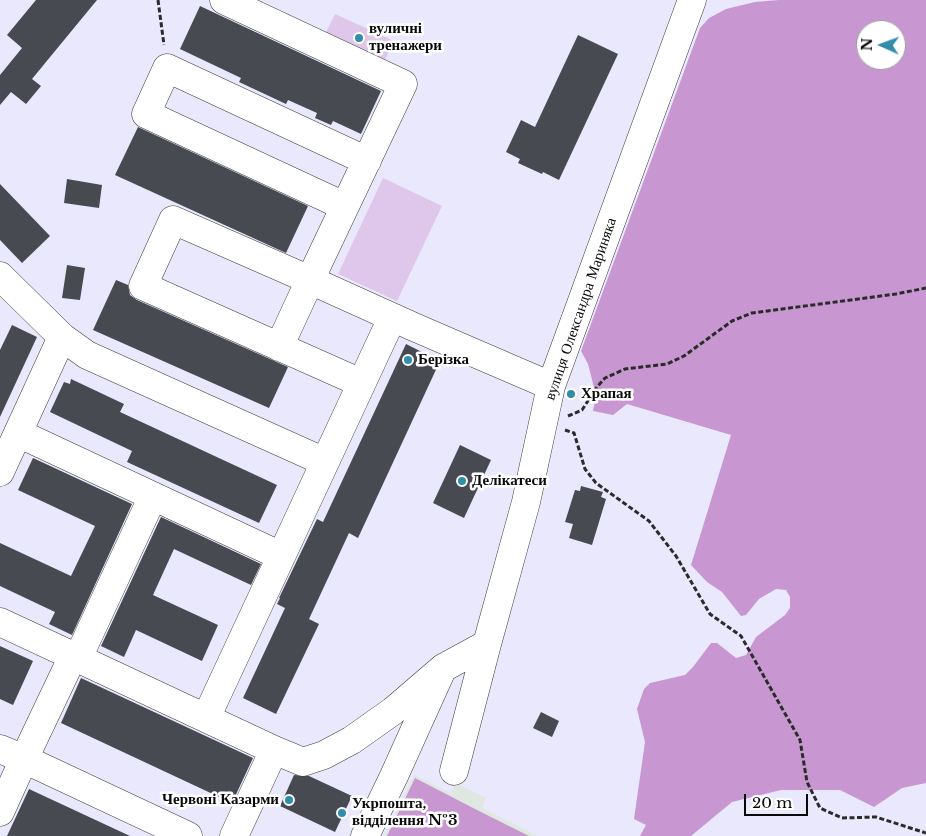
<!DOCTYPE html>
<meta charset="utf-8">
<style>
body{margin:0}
#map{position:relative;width:926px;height:836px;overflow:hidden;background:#eae8fd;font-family:"Libre Baskerville",serif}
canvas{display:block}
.north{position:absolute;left:856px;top:20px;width:50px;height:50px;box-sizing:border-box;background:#fff;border:1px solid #9d9d9d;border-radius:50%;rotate:272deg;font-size:14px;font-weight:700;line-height:20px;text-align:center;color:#090909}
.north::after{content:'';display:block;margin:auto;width:18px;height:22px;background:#318daa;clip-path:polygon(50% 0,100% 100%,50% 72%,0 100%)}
.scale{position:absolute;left:744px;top:794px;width:64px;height:22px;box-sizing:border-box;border:2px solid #090909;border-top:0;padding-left:6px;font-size:15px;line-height:18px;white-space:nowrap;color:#090909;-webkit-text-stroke:4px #fff;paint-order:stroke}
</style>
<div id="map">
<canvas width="926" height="836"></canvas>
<div class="north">N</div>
<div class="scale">20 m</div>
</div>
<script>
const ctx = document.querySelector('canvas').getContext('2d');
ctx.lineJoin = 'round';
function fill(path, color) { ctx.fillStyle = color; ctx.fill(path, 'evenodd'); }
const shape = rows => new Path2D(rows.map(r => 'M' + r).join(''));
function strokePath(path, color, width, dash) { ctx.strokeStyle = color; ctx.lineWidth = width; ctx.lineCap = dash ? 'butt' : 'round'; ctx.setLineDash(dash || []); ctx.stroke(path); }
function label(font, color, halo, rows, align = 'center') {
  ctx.font = font + ' "Libre Baskerville",serif'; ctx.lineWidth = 5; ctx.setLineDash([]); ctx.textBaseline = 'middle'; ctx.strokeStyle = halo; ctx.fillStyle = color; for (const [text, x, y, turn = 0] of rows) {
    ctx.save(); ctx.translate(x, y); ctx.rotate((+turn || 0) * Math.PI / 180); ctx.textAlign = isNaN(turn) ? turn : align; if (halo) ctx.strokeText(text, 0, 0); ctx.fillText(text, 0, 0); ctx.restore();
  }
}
const industrial = shape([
 [414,775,451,793,456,783,486,798,482,808,538,836,384,836]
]);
const forest = shape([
 [779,0,926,0,926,783,902,788,874,807,840,790,781,790,732,802,691,836,640,836,646,825,634,819,645,742,637,709,644,689,650,683,685,675,693,667,711,643,717,643,736,658,746,655,756,637,785,615,790,608,790,597,786,590,776,589,759,599,746,615,741,616,722,592,707,582,691,565,731,435,627,404,613,415,593,411,596,395,588,364,581,351,700,28,709,18,726,9,755,2],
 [866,30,896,30,896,60,866,60],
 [415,778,479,811,529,836,387,836]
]);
const pitch = shape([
 [335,14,394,41,384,62,325,34],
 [383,178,442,206,397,301,338,274]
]);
const building = shape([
 [36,0,97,0,32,79,41,86,26,104,11,92,0,105,0,75,22,48,7,35],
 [200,6,381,91,361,134,333,121,331,125,315,118,317,113,288,100,286,104,239,82,241,78,180,49],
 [578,35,618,54,559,180,543,172,542,174,518,163,520,159,506,152,521,120,535,127],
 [138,127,308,206,286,253,115,175],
 [67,179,102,185,99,208,64,203],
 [0,184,50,236,22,263,0,240],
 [67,265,85,268,80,300,62,298],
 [116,280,128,285,130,295,137,300,288,367,269,408,93,330],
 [12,325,37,337,0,417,0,350],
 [406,344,440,361,358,538,349,533,309,619,319,624,276,714,243,698,285,608,277,604,280,598,279,598,317,519,323,522],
 [71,379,124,404,120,412,277,485,259,523,127,462,132,451,50,412,64,382,70,384],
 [460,445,491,460,464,518,433,503],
 [33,458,132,504,72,635,49,624,55,612,0,586,0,543,71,576,95,526,18,490],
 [581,486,603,492,601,497,606,499,592,545,569,538,573,524,565,522,575,490,580,491],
 [161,517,261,564,251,585,174,549,153,595,218,625,202,661,136,630,124,657,101,646],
 [0,646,33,661,13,705,0,699],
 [81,678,253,758,232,803,61,723],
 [541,712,559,721,552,737,533,728],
 [294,775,309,776,352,796,335,832,280,806],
 [29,789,130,836,7,836]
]);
const path = shape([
 [158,0,164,45],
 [568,416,582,410,597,387,605,378,625,369,667,364,684,356,732,321,752,313,896,294,926,288],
 [565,430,574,433,585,469,596,483,649,521,676,556,710,614,741,636,800,740,807,782,820,808,842,818,876,817,926,833]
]);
const minor = shape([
 [224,0,403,84,310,280,414,327,551,386],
 [344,206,146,114,167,68,367,161],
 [0,276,62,337,87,355,325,462],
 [279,347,310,280,173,220,143,286,361,383],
 [18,433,281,556],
 [0,472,62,337],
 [0,622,73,656],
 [78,658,153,496],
 [206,718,392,318],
 [0,749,24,759,73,656,274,750],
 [454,771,487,644,526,502,551,386,692,0],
 [0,812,24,759,188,836],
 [234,836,274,750,303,762,324,755,352,740,393,711,443,668,487,644],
 [365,836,394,776,440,674]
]);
const markers = [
 [359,38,5,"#318daa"],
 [408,360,5,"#318daa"],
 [571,394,5,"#318daa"],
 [462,481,5,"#318daa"],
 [289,800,5,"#318daa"],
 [342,813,5,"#318daa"]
];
const poiNames = [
 ["вуличні",369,29],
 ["тренажери",369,46],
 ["Берізка",418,360],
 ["Храпая",581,394],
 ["Делікатеси",472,481],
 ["Червоні Казарми",279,800,"right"],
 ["Укрпошта,",352,804],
 ["відділення №3",352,821]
];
const streetNames = [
 ["вулиця Олександра Мариняка",581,309,-71]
];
fill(industrial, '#dee8e0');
fill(forest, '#c897d2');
fill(pitch, '#dec7eb');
fill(building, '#474a51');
strokePath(minor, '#3c3c3c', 29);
strokePath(path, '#2b2b2b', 3, [5, 2.5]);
strokePath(minor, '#fff', 28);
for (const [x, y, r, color] of markers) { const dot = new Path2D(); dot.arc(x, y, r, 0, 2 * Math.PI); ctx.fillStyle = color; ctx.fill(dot); strokePath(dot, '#fff', 2); }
label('bold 15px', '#090909', '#fff', poiNames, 'left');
label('15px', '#090909', '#fff', streetNames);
</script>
